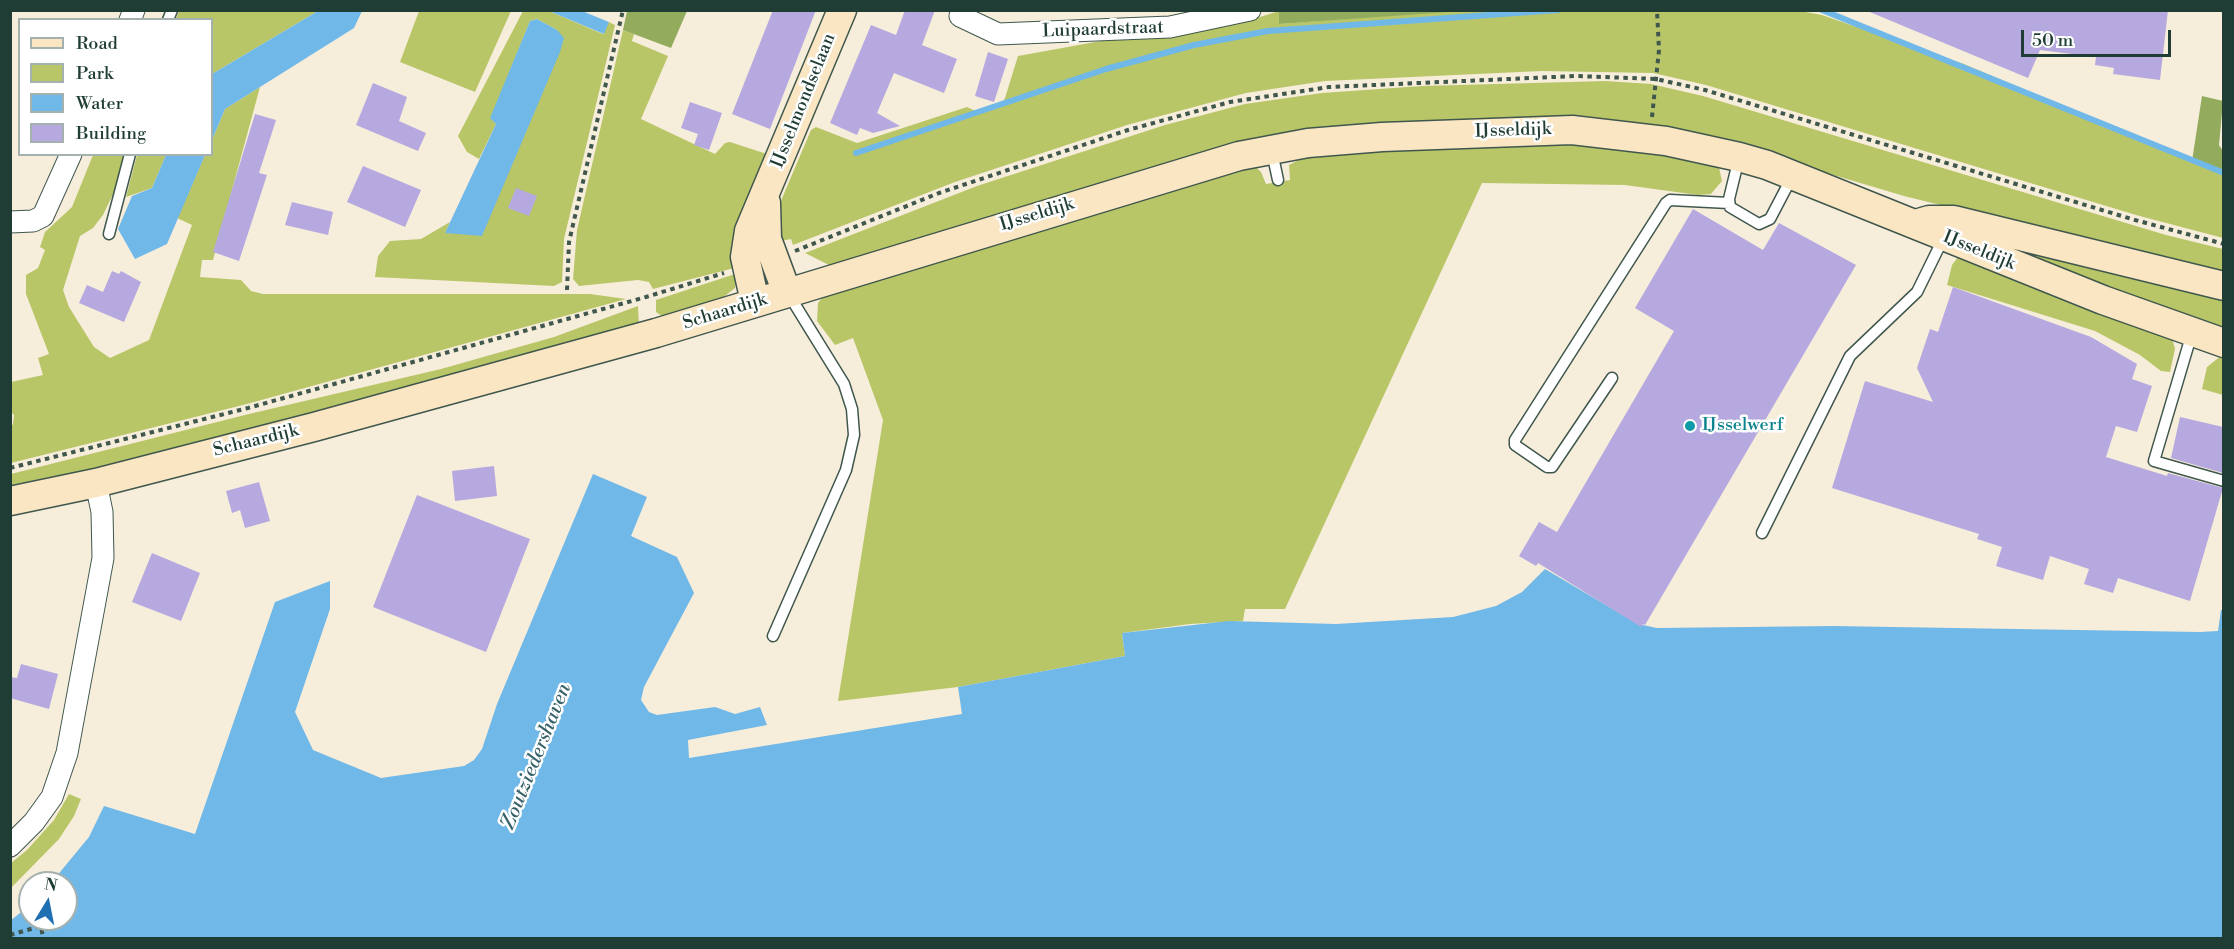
<!DOCTYPE html>
<style>
body{margin:0}
#map{position:relative;width:2234px;height:949px;overflow:hidden;background:#f7eddb;font-family:"Libre Bodoni",serif}
canvas{display:block}
.frame{position:absolute;inset:0;border:12px solid #1f3d34;pointer-events:none}
.legend{position:absolute;left:18px;top:18px;width:195px;height:138px;box-sizing:border-box;background:#fff;border:2px solid #a5b1ae;margin:0;padding:8px 10px;list-style:none;font-size:18px;color:#1f3d34}
.legend li{display:flex;align-items:center;gap:12px;height:30px}
.legend b{width:30px;border:2px solid #a5b1ae}
.north{position:absolute;left:18px;top:871px;width:60px;height:60px;box-sizing:border-box;background:#fff;border:2px solid #a5b1ae;border-radius:50%;rotate:10deg;font-size:16px;font-weight:700;line-height:24px;text-align:center;color:#1f3d34}
.north::after{content:'';display:block;margin:auto;width:21px;height:27px;background:#1f6fb2;clip-path:polygon(50% 0,100% 100%,50% 72%,0 100%)}
.scale{position:absolute;left:2021px;top:30px;width:150px;height:27px;box-sizing:border-box;border:3px solid #1f3d34;border-top:0;padding-left:8px;font-size:18px;line-height:21px;white-space:nowrap;color:#1f3d34;-webkit-text-stroke:4px #fff;paint-order:stroke}
</style>
<div id="map">
<canvas width="2234" height="949"></canvas>
<div class="frame"></div>
<ul class="legend">
<li><b style="height:8px;background:#fbe6c4"></b>Road</li>
<li><b style="height:16px;background:#b9c668"></b>Park</li>
<li><b style="height:16px;background:#70b8e8"></b>Water</li>
<li><b style="height:16px;background:#b5a9e0"></b>Building</li>
</ul>
<div class="north">N</div>
<div class="scale">50 m</div>
</div>
<script>
const ctx = document.querySelector('canvas').getContext('2d');
ctx.lineJoin = 'round';
function fill(path, color) { ctx.fillStyle = color; ctx.fill(path, 'evenodd'); }
const shape = rows => new Path2D(rows.map(r => 'M' + r).join(''));
function strokePath(path, color, width, dash) { ctx.strokeStyle = color; ctx.lineWidth = width; ctx.lineCap = dash ? 'butt' : 'round'; ctx.setLineDash(dash || []); ctx.stroke(path); }
function label(font, color, halo, rows, align = 'center') {
  ctx.font = font + ' "Libre Bodoni",serif'; ctx.lineWidth = 5; ctx.setLineDash([]); ctx.textBaseline = 'middle'; ctx.strokeStyle = halo; ctx.fillStyle = color; for (const [text, x, y, turn = 0] of rows) {
    ctx.save(); ctx.translate(x, y); ctx.rotate((+turn || 0) * Math.PI / 180); ctx.textAlign = isNaN(turn) ? turn : align; if (halo) ctx.strokeText(text, 0, 0); ctx.fillText(text, 0, 0); ctx.restore();
  }
}
const green = shape([
 [1463,10,1800,11,1822,15,1964,64,2224,174,2223,238,2136,215,1706,85,1653,73,1542,71,1325,81,1246,93,1127,125,955,182,793,245,791,239,781,241,778,215,780,203,811,130,816,127,857,143,967,107,978,112,1000,107,1005,98,1018,56,1112,39,1177,34,1238,24,1279,11,1279,24],
 [179,11,179,10,318,11,212,74,212,20,176,19],
 [419,11,511,11,475,92,400,62],
 [523,11,549,11,603,34,609,22,615,25,564,239,562,282,554,286,375,277,378,256,390,241,421,239,450,222,445,233,557,30,537,19,530,21,491,118,496,124,479,159,467,152,458,136],
 [623,30,634,34,632,41,668,56,641,119,715,154,725,143,730,142,773,156,738,267,653,289,649,282,638,280,579,286,573,279,577,230],
 [1606,81,1651,84,1703,96,2166,235,2223,249,2224,275,1904,196,1763,154,1344,130,833,267,805,253,977,186,1165,125,1245,104,1322,93,1422,86],
 [260,87,213,260,202,260,200,277,241,280,251,291,263,294,590,294,626,299,247,404,11,463,11,427,13,424,14,415,11,412,11,382,43,375,38,358,49,354,26,294,26,275,38,268,45,250,40,247,45,232,72,207,93,155,124,155,116,188,103,215,93,228,80,236,63,290,69,307,94,347,110,358,149,340,192,225,177,218,205,155,212,154,212,140,225,109],
 [1581,141,1718,163,1722,181,1711,194,1698,195,1625,185,1482,183,1285,609,1245,609,1243,621,1190,624,1122,633,1125,656,958,687,838,701,883,420,853,338,835,345,817,321,818,303,826,293,1061,218,1255,166,1261,172,1266,184,1290,180,1289,165,1310,154],
 [137,155,166,155,152,188,126,197],
 [1992,242,2223,296,2223,334],
 [1958,257,2172,338,2175,349,2170,372,2161,371,2140,355,2095,331,1947,285,1952,265],
 [738,273,735,288,716,303,665,318,656,312,656,300],
 [638,306,639,325,582,342,50,482,11,485,11,474,249,414,441,369,554,337],
 [2222,355,2223,355,2223,395,2202,389,2207,367],
 [69,794,81,799,74,816,59,839,11,888,11,863,27,850,54,820]
]);
const forest = shape([
 [627,11,627,10,687,11,671,48,623,30],
 [1279,11,1279,10,1463,11,1279,24],
 [2202,96,2223,101,2219,145,2223,151,2223,174,2192,161]
]);
const water = shape([
 [318,11,362,11,354,28,225,109,212,140,212,74],
 [549,11,582,11,609,22,604,34],
 [537,19,557,30,564,38,560,52,482,236,445,233,496,124,490,118,530,21],
 [166,155,205,155,167,244,135,259,118,229,132,196,152,188],
 [593,474,647,497,631,536,677,557,694,593,644,687,641,700,649,712,657,715,715,707,735,714,760,707,767,725,688,740,689,758,962,714,958,687,1125,656,1122,633,1229,621,1336,624,1453,617,1496,606,1522,592,1545,569,1638,624,1657,628,1833,626,2200,632,2218,631,2221,610,2223,610,2223,938,11,938,10,921,30,905,30,919,66,919,66,883,51,883,89,837,104,806,195,834,275,602,330,581,330,609,295,712,313,750,381,778,464,766,474,760,482,749,497,704]
]);
const stream = shape([
 [1822,10,2224,173],
 [856,153,1106,69,1194,45,1268,31,1558,10]
]);
const building = shape([
 [773,10,816,10,770,129,732,114],
 [905,10,935,10,922,45,957,59,944,93,894,73,877,113,900,126,873,133,860,128,857,135,830,123,871,25,896,35],
 [1865,10,2168,10,2160,80,2113,74,2114,68,2095,65,2096,57,2040,50,2028,78],
 [988,52,1008,59,994,102,975,96],
 [373,83,407,97,399,121,426,133,418,151,356,125],
 [690,102,722,113,709,150,694,145,698,134,681,128],
 [255,114,276,120,259,173,267,175,239,261,213,252],
 [363,166,421,190,405,227,347,202],
 [516,188,537,196,529,216,508,208],
 [292,202,333,212,328,235,285,225],
 [1693,209,1763,250,1779,223,1856,265,1645,625,1643,624,1641,627,1538,563,1536,566,1519,556,1539,522,1557,532,1674,331,1635,308],
 [112,271,119,274,121,271,141,282,124,322,79,303,87,285,103,292],
 [1953,287,2091,337,2137,364,2132,379,2152,386,2137,432,2116,426,2106,457,2167,476,2168,473,2223,488,2190,601,2118,578,2113,593,2084,584,2089,569,2050,556,2043,580,1996,566,2002,547,1977,539,1979,534,1832,488,1865,381,1933,402,1917,368,1930,329,1938,332],
 [2180,417,2223,427,2223,473,2171,458],
 [494,466,497,496,455,501,452,471],
 [259,482,270,521,245,528,240,510,232,513,226,491],
 [417,495,530,539,486,652,373,607],
 [152,553,200,573,181,621,132,602],
 [21,664,58,674,49,709,10,698,10,677,17,678]
]);
const path = shape([
 [1652,117,1659,50,1657,10],
 [795,251,939,193,1128,130,1230,102,1329,87,1576,76,1656,79,1705,90,2135,220,2224,244],
 [567,290,569,242,623,10],
 [10,468,248,408,646,297,724,273],
 [10,935,41,926,43,938]
]);
const lane = shape([
 [168,20,172,10],
 [1272,152,1278,180],
 [1739,158,1729,199,1730,207,1759,224,1770,219,1793,175],
 [109,234,130,154],
 [2192,333,2154,461,2224,481],
 [1612,378,1552,467,1547,467,1515,445,1515,440,1666,203,1670,200,1729,203],
 [1762,533,1850,356,1917,292,1944,237],
 [773,636,846,470,854,435,852,409,844,384,789,295]
]);
const street = shape([
 [960,16,998,34,1170,27,1250,10],
 [130,20,134,10],
 [10,222,33,221,43,216,71,154],
 [10,846,34,822,52,797,67,753,103,558,102,512,96,483]
]);
const secondary = shape([
 [766,203,767,239,787,293],
 [1919,223,1929,220,1954,220,2224,286],
 [755,302,745,257,749,231,842,10],
 [10,501,96,483,314,427,656,333,1239,156,1308,143,1382,137,1572,130,1666,141,1739,157,1767,165,2103,300,2224,343]
]);
const markers = [
 [1690,426,6,"#0f9aa8"]
];
const streetNames = [
 ["Luipaardstraat",1103,30,-2],
 ["IJsselmondselaan",804,101,-68],
 ["IJsseldijk",1513,131,-2],
 ["IJsseldijk",1037,215,-17],
 ["IJsseldijk",1979,251,22],
 ["Schaardijk",725,312,-17],
 ["Schaardijk",256,441,-14]
];
const cultureNames = [
 ["IJsselwerf",1702,426]
];
const waterNames = [
 ["Zoutziedershaven",537,757,-68]
];
fill(green, '#b9c668');
fill(forest, '#92ab5c');
fill(water, '#70b8e8');
strokePath(stream, '#70b8e8', 6);
fill(building, '#b5a9e0');
strokePath(lane, '#3f574d', 13);
strokePath(street, '#3f574d', 23);
strokePath(secondary, '#3f574d', 31);
strokePath(path, '#3f574d', 4, [4.5, 4.5]);
strokePath(lane, '#fff', 10);
strokePath(street, '#fff', 21);
strokePath(secondary, '#fbe6c4', 28);
for (const [x, y, r, color] of markers) { const dot = new Path2D(); dot.arc(x, y, r, 0, 2 * Math.PI); ctx.fillStyle = color; ctx.fill(dot); strokePath(dot, '#fff', 2); }
label('18px', '#1f3d34', '#fff', streetNames);
label('18px', '#0d838f', '#fff', cultureNames, 'left');
label('italic 20px', '#37626a', '#fff', waterNames);
</script>
